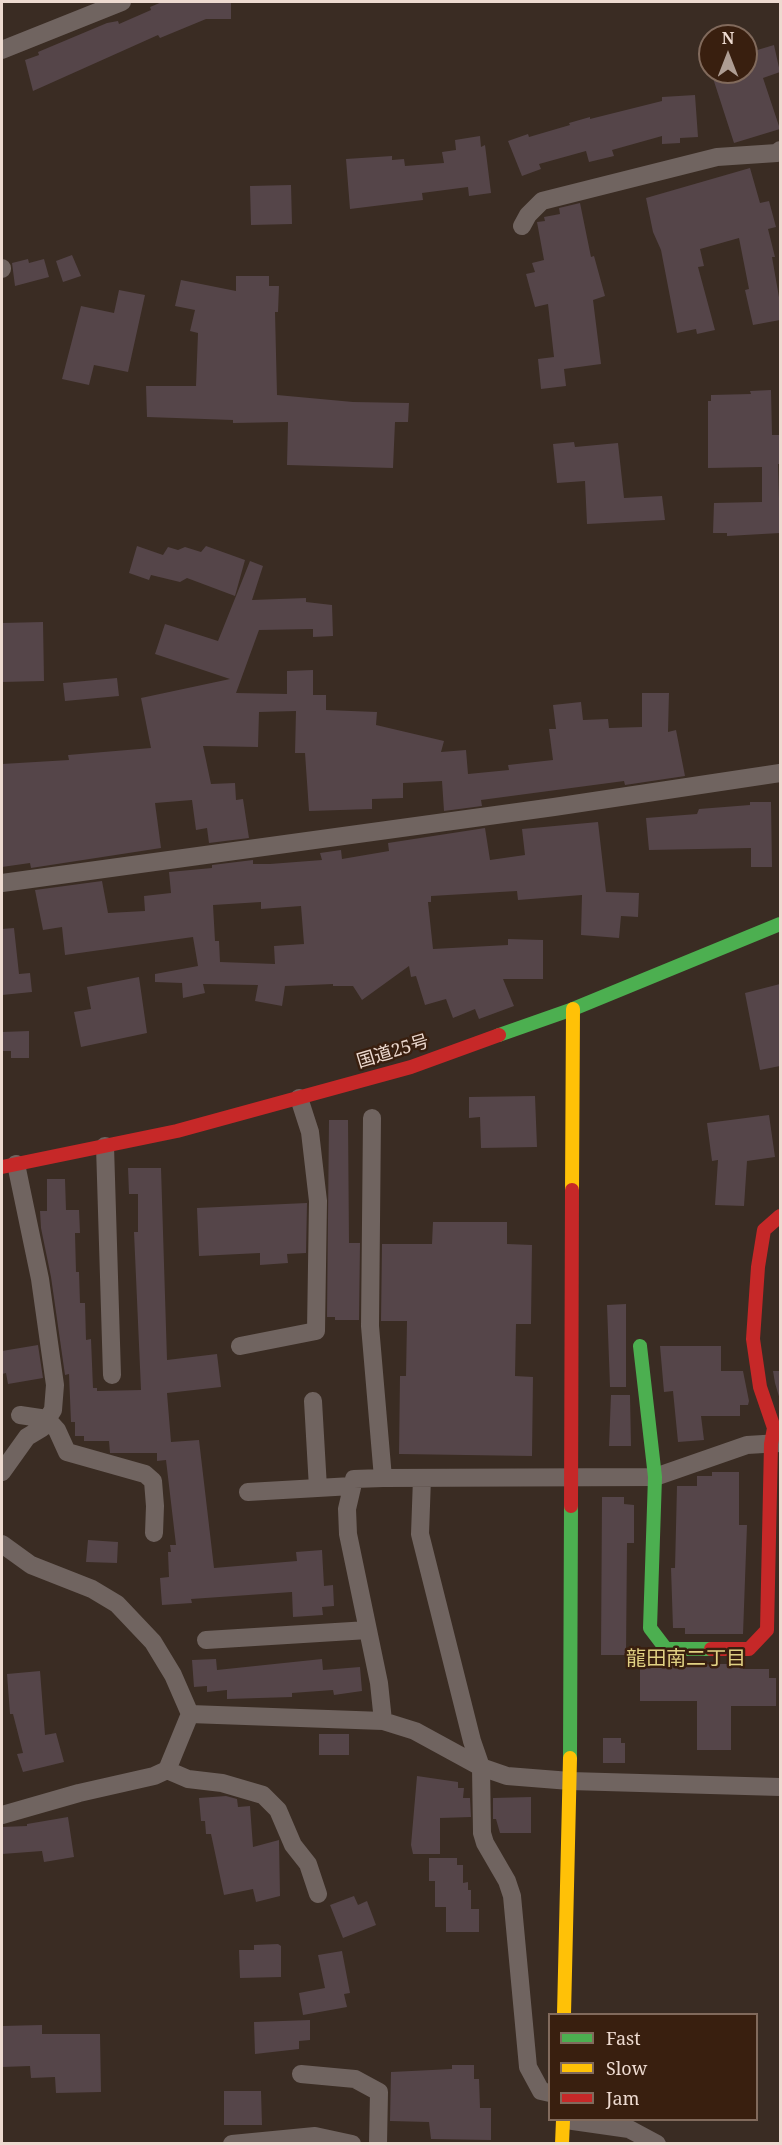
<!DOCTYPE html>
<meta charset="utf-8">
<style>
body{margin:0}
#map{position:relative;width:782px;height:2145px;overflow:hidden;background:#3a2c23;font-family:"Noto Serif",serif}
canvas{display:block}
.frame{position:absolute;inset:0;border:3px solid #eddad0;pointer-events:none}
.legend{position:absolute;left:548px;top:2013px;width:210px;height:108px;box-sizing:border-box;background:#391f0f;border:2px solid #816a5c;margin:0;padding:8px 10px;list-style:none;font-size:18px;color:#eddad0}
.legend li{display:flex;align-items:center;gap:12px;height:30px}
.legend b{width:30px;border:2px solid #816a5c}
.north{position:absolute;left:698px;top:24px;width:60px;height:60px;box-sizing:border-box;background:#391f0f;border:2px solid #816a5c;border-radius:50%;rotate:0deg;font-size:16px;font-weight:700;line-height:24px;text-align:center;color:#eddad0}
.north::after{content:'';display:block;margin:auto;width:21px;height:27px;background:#ae9d93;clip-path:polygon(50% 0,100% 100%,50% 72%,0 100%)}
</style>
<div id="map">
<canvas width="782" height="2145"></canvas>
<div class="frame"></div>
<ul class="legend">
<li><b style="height:8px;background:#4caf50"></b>Fast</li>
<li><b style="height:8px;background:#ffc107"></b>Slow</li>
<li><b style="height:8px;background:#c62828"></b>Jam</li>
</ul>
<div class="north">N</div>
</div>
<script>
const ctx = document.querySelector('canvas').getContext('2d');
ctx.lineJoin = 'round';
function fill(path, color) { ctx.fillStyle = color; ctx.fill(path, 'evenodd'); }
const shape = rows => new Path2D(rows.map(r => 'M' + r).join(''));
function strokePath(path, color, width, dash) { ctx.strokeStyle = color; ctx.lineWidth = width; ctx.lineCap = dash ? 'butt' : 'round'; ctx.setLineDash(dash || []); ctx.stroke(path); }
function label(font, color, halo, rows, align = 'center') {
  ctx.font = font + ' "Noto Serif","Noto Sans JP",serif'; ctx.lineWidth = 5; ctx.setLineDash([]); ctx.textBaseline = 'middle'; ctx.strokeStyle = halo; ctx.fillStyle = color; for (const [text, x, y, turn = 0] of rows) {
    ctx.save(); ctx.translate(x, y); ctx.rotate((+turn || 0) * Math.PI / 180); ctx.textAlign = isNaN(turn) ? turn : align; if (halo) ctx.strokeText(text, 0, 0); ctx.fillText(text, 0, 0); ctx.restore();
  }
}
const building = shape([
 [162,2,231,2,231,19,206,19,160,38,158,35,33,91,25,60,39,55,38,52,107,23,118,21,119,24,151,10,150,7],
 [750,37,754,51,774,45,780,72,763,78,780,129,734,143,711,72,746,72,746,38],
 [695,95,698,137,680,138,680,143,662,144,662,136,612,150,614,156,589,162,586,151,539,164,541,169,522,176,508,141,528,134,529,137,570,125,569,123,590,117,590,119,662,101,662,97],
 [480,136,481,147,485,145,491,193,469,196,468,187,422,193,423,200,350,209,346,159,392,156,392,160,404,159,405,166,444,163,442,152,456,150,455,140],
 [750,168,760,203,769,201,776,227,768,229,775,257,772,257,780,303,780,320,753,325,745,290,749,289,739,238,700,249,704,266,698,267,715,330,697,334,696,329,677,333,661,250,653,232,646,198],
 [291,185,292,224,251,225,250,186],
 [580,203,591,257,594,256,605,296,593,300,601,364,564,369,566,386,541,389,538,359,554,357,548,304,535,307,526,274,535,272,532,263,544,260,537,222,545,221,544,217,560,214,559,208],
 [72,255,81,276,63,282,56,261],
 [28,259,29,263,44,259,49,277,15,286,12,263],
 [236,276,269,276,269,286,279,286,278,312,275,312,277,395,353,402,409,403,408,422,395,422,393,468,287,465,288,422,233,423,233,420,147,417,146,386,196,386,198,333,190,331,195,310,175,306,181,280,236,291],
 [119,290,145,295,128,372,94,365,89,385,62,379,81,306,114,313],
 [771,390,772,435,780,435,780,464,778,464,780,533,727,536,727,533,713,533,714,503,762,502,762,467,708,468,708,401,711,401,711,395,751,394,750,391],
 [574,442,575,447,618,443,624,498,662,496,665,520,587,524,585,481,557,483,553,444],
 [137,546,163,555,168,547,178,550,185,547,201,552,206,546,245,560,235,596,187,578,180,582,151,575,149,580,129,573],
 [250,561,263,566,252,600,306,598,306,602,332,605,333,636,313,637,313,629,259,630,236,693,287,694,287,671,313,670,313,695,326,695,326,710,377,712,376,725,444,741,441,752,466,750,468,774,509,770,508,765,553,760,549,729,556,729,553,705,581,702,583,720,608,719,609,728,642,727,642,693,669,693,668,732,676,730,685,776,625,785,624,781,481,800,482,806,444,811,442,781,403,783,403,798,372,799,372,809,309,811,305,753,295,753,296,711,259,712,258,747,203,746,211,784,235,783,236,800,243,799,249,838,209,843,207,828,196,830,192,800,155,803,161,848,31,868,30,863,2,867,2,764,69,760,68,755,151,748,141,698,230,679,155,654,165,624,218,641],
 [43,622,44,681,2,682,2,623],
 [117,678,119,696,65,701,63,683],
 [750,802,771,802,772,867,751,867,751,848,649,850,646,818,697,814,699,809,750,805],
 [598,822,606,892,639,893,638,917,621,916,619,938,581,935,582,895,518,900,517,891,431,896,431,902,428,902,433,949,508,945,508,939,543,940,543,979,503,979,514,1006,479,1019,475,1009,453,1018,446,999,425,1005,416,976,411,977,409,966,362,1000,353,986,333,986,333,984,285,986,282,1006,255,1001,258,985,203,984,205,993,183,998,182,983,155,982,155,974,198,966,193,937,65,955,62,927,43,930,35,890,102,881,108,913,145,911,144,896,171,893,169,872,212,868,212,865,253,860,253,864,270,864,322,860,320,853,341,850,342,859,389,851,388,843,485,828,490,860,525,855,522,829],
 [261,902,261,909,301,906,304,944,274,946,275,964,220,962,219,941,215,941,213,905],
 [14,928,19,974,30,973,32,992,2,995,2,929],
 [139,977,147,1033,81,1047,74,1012,91,1009,87,987],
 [780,984,780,1066,760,1070,745,993],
 [29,1031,29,1058,11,1058,11,1051,2,1051,2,1032],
 [535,1096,537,1147,481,1148,480,1117,469,1118,469,1097],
 [769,1115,775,1157,747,1161,744,1206,715,1205,718,1160,712,1161,707,1123],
 [329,1120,348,1120,349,1243,360,1243,359,1320,335,1320,335,1317,327,1317],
 [128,1168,161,1168,167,1360,217,1354,221,1387,167,1393,171,1442,199,1440,214,1568,297,1561,296,1552,322,1550,324,1586,333,1585,334,1606,322,1607,323,1615,293,1617,292,1592,191,1599,192,1603,162,1605,160,1578,169,1577,168,1552,171,1552,170,1545,176,1545,166,1460,157,1461,157,1453,110,1453,109,1441,84,1441,84,1436,75,1436,75,1422,71,1422,69,1374,65,1375,51,1277,41,1228,40,1211,47,1211,47,1179,65,1179,66,1210,79,1210,80,1233,75,1233,76,1272,79,1272,80,1303,85,1303,86,1340,91,1339,93,1388,97,1388,97,1391,141,1390,134,1232,138,1232,138,1194,129,1194],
 [307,1203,306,1253,287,1254,288,1263,260,1265,260,1253,199,1256,197,1208],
 [433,1222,507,1222,507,1244,532,1245,531,1324,516,1324,515,1376,533,1377,532,1456,399,1454,400,1376,406,1376,407,1321,381,1321,382,1244,432,1244],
 [626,1304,626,1387,610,1387,607,1305],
 [38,1345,43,1378,8,1384,6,1373,2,1374,2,1351],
 [660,1346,721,1346,721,1371,743,1371,749,1401,748,1405,740,1405,740,1416,701,1416,704,1440,678,1442,673,1391,664,1392],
 [773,1371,780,1371,780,1400,775,1383],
 [611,1395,630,1395,631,1446,609,1446],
 [712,1472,739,1472,739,1525,747,1525,743,1634,685,1634,685,1628,673,1628,671,1568,675,1568,677,1486,697,1486,697,1476,712,1476],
 [602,1497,624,1497,624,1504,634,1505,634,1543,627,1543,626,1655,601,1655],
 [88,1540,118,1542,117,1563,86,1562],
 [216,1659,217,1670,322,1659,323,1670,360,1667,362,1691,334,1695,333,1690,292,1693,292,1697,227,1699,227,1690,207,1692,207,1686,194,1687,192,1660],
 [685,1664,743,1664,743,1669,769,1669,769,1678,776,1678,776,1706,731,1706,731,1750,697,1750,697,1701,640,1701,640,1666],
 [40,1671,45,1735,56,1733,64,1762,23,1772,17,1754,23,1753,13,1714,10,1714,7,1674],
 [319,1734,349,1734,349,1755,319,1755],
 [603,1738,621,1738,621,1743,625,1743,625,1763,603,1763],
 [417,1776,458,1782,458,1788,464,1788,463,1798,470,1798,471,1817,440,1818,440,1854,413,1854,411,1845],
 [226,1796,237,1799,238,1807,250,1806,253,1847,279,1840,280,1896,256,1902,253,1889,224,1895,211,1834,206,1834,205,1821,201,1821,199,1798],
 [531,1797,531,1833,500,1833,496,1819,493,1819,493,1798],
 [68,1817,74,1857,44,1862,42,1851,2,1854,2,1827,27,1826,27,1824],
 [429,1858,457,1858,457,1865,463,1865,463,1883,468,1882,468,1890,471,1890,471,1909,479,1909,479,1932,446,1932,446,1907,435,1907,435,1881,429,1881],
 [354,1896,358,1905,367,1901,376,1925,343,1938,330,1905],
 [278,1944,281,1946,281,1977,240,1978,239,1950,254,1950,254,1945],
 [342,1951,350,1993,344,1994,347,2007,303,2015,299,1993,325,1988,318,1955],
 [310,2020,310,2040,299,2041,299,2049,255,2054,254,2022],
 [42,2025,42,2034,100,2034,101,2092,56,2093,55,2077,31,2078,30,2066,2,2067,2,2026],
 [452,2065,474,2065,474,2079,479,2079,480,2108,491,2108,491,2140,431,2139,429,2122,390,2121,391,2072,452,2069],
 [224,2091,261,2091,262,2125,224,2125]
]);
const street = shape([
 [2,50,122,2],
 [522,226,528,215,542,201,717,157,777,153,780,150],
 [2,268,2,269],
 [2,883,554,807,780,773],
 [372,1118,370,1326,383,1478,655,1477,747,1445,780,1443],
 [105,1146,112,1375],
 [240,1346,316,1331,318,1201,310,1132,299,1098],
 [313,1401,318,1488],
 [20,1415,47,1419,57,1430,67,1452,145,1474,153,1481,155,1506,154,1533],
 [2,1472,27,1437,42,1428,47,1419,53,1410,55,1385,40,1279,16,1164],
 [383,1478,354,1479,347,1509,348,1534,379,1683,383,1721],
 [422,1478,420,1534,472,1741,481,1767,482,1833,485,1843,507,1881,512,1896,528,2067,541,2091,550,2093],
 [248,1492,352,1486],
 [2,1544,31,1565,92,1589,117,1604,153,1642,173,1675,190,1714,167,1770,154,1776,79,1793,2,1815],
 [206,1640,368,1630],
 [190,1714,383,1721,415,1731,481,1767,507,1776,570,1781,780,1787],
 [167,1770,188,1779,222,1783,263,1795,278,1810,293,1845,308,1864,318,1894],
 [301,2074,355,2079,379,2092,378,2144],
 [566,2120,629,2129,657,2144],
 [232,2144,315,2136,352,2144]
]);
const fast = shape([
 [499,1035,573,1009,780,924],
 [640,1346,655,1477,650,1628,666,1649,711,1649],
 [570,1758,571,1506]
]);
const slow = shape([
 [572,1190,573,1009],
 [564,2014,570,1758],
 [562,2144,563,2120]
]);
const jam = shape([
 [2,1167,177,1131,411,1067,499,1035],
 [571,1506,572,1190],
 [711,1649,749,1649,767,1630,771,1444,774,1428,760,1387,753,1339,758,1267,764,1230,780,1216]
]);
const streetNames = [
 ["国道25号",393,1052,-17]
];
const neighbourhoodNames = [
 ["龍田南二丁目",686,1659]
];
fill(building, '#554549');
strokePath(street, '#706460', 18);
strokePath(fast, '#4caf50', 14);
strokePath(slow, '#ffc107', 14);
strokePath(jam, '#c62828', 14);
label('18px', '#eddad0', '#391f0f', streetNames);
label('20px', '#e1d183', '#391f0f', neighbourhoodNames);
</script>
